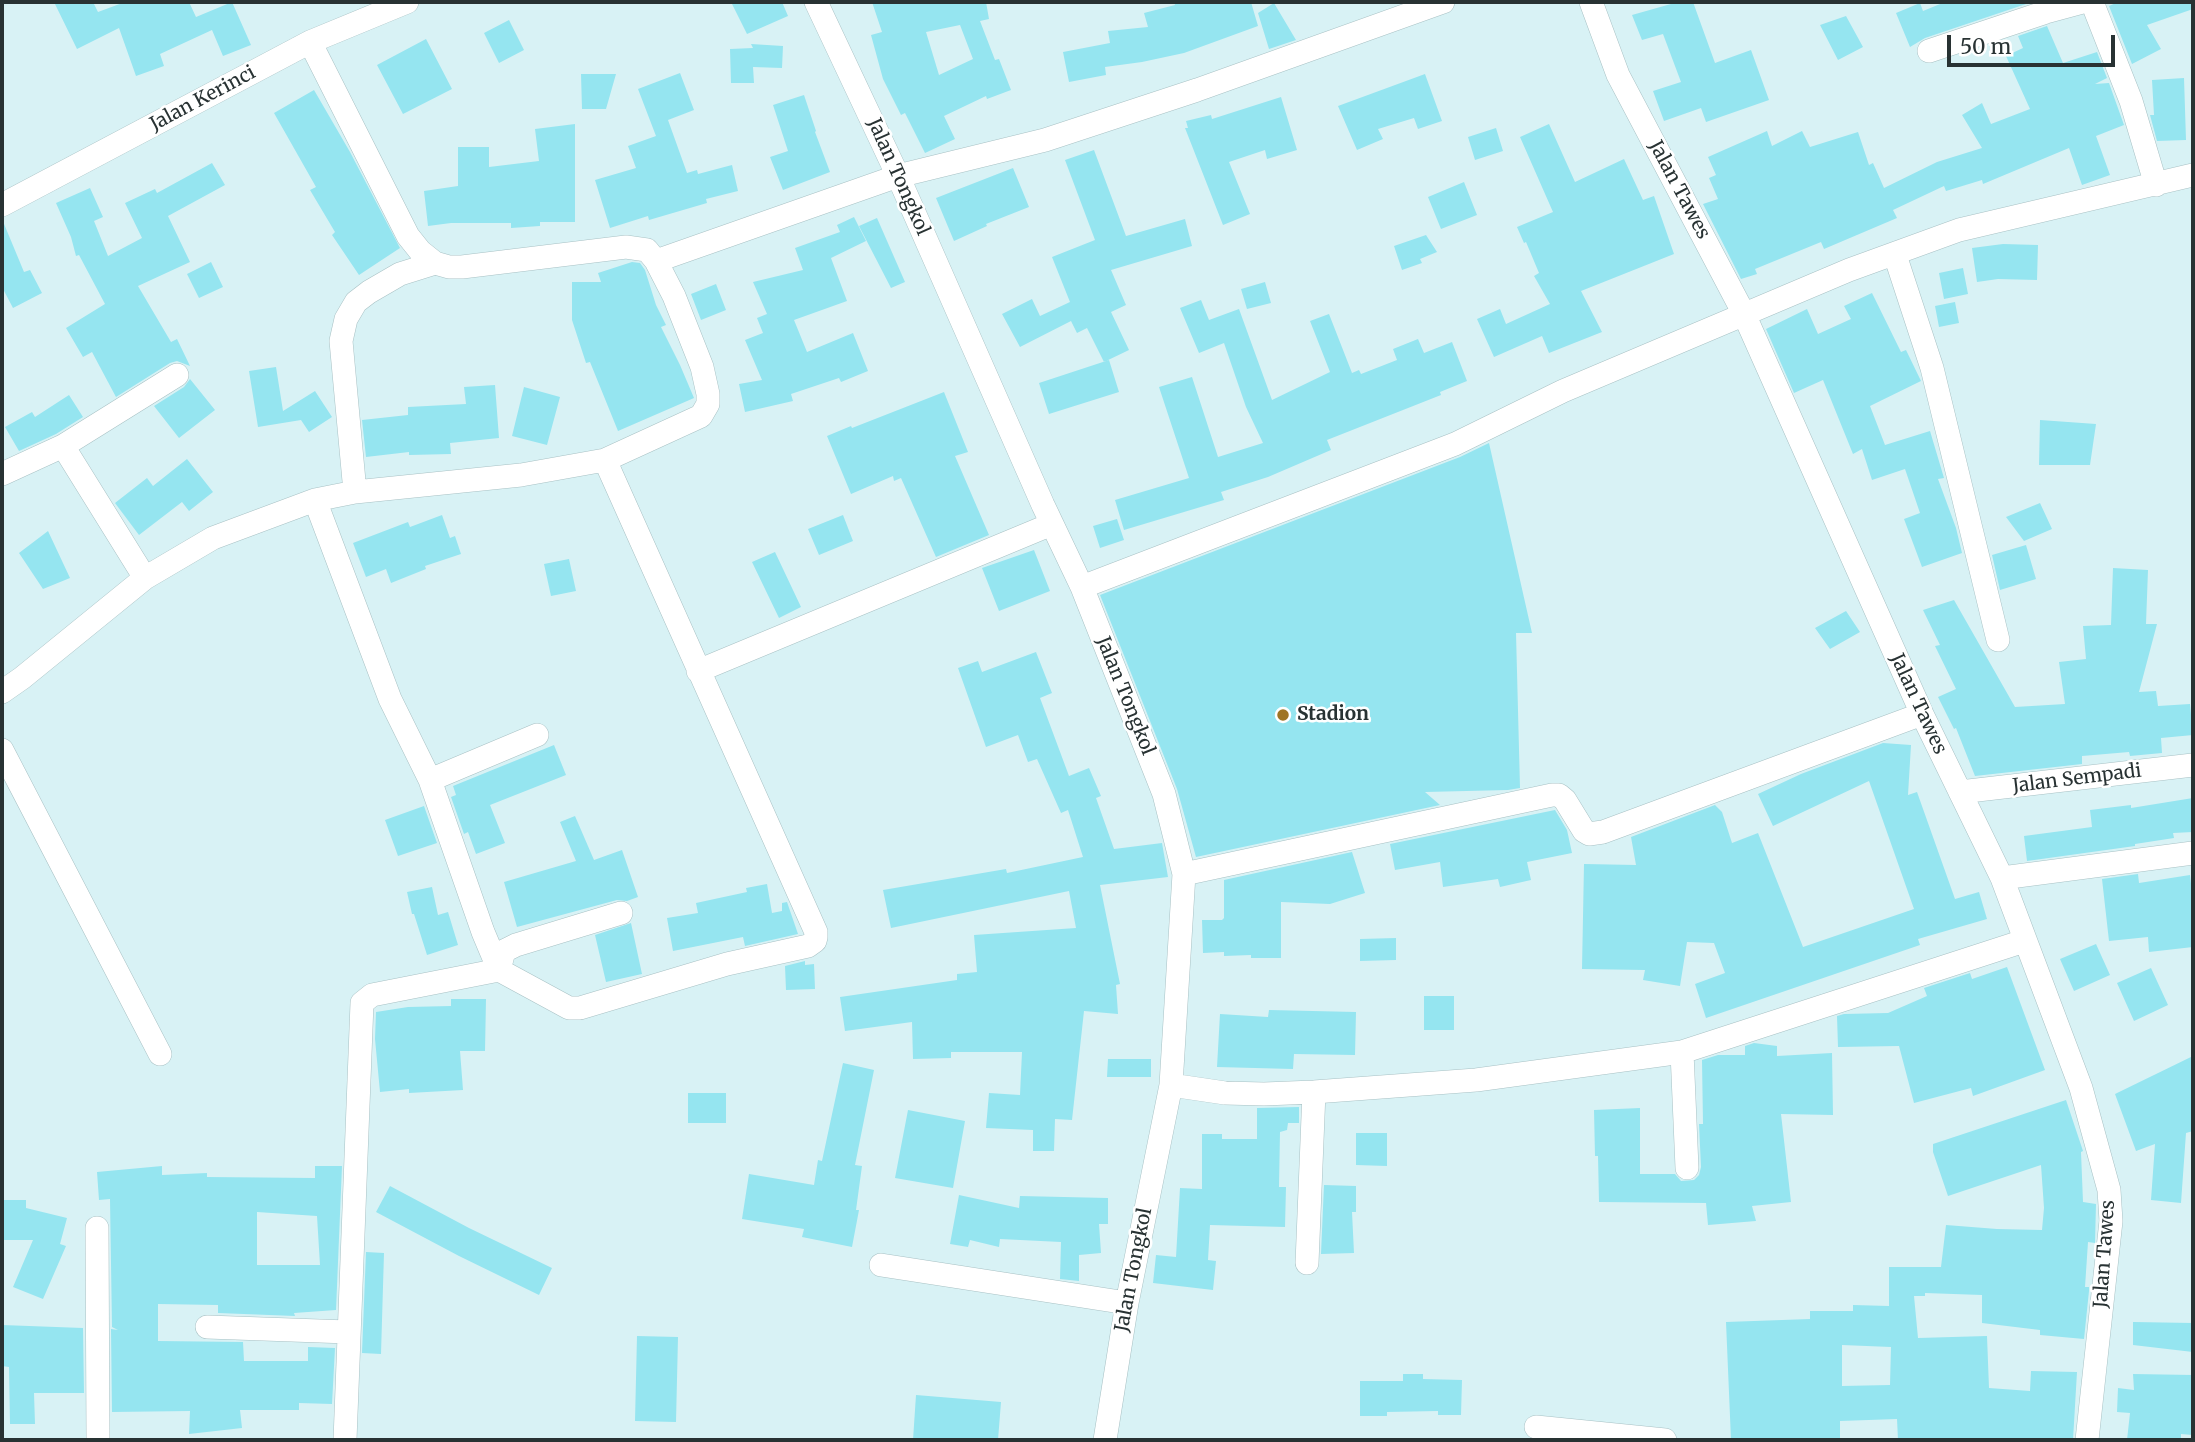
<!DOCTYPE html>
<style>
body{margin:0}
#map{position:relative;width:2195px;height:1442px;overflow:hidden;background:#d8f2f5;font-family:Merriweather,serif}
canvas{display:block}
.frame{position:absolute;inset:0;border:4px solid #283233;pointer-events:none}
.scale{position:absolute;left:1947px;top:35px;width:168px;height:32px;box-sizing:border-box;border:4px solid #283233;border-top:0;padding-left:9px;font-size:21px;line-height:24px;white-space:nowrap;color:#283233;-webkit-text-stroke:5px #fff;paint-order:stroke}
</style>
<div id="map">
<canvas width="2195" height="1442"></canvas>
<div class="frame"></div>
<div class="scale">50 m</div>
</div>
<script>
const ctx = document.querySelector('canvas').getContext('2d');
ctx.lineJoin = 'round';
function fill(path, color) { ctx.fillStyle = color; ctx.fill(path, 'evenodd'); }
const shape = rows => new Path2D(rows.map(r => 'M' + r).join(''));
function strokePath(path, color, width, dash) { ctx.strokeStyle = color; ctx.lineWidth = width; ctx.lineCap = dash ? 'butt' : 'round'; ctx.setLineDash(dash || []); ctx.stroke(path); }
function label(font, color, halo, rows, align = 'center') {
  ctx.font = font + ' Merriweather,serif'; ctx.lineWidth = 5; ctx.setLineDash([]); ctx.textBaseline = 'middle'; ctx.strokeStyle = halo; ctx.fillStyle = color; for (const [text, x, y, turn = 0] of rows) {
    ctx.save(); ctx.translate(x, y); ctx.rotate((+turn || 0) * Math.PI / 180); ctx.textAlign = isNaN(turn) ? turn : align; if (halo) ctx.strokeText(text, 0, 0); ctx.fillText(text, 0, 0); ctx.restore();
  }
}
const building = shape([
 [54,2,93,2,98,12,125,2,189,2,196,17,232,2,251,45,223,56,212,30,160,54,164,66,136,76,119,28,77,49],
 [731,2,782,2,788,16,747,34],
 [872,2,986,2,989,19,980,21,995,60,999,59,1011,90,987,99,986,96,944,116,955,139,925,153,905,113,901,115,883,79,871,35,882,32],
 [960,25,973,59,939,75,926,32],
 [1174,2,1251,2,1258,26,1184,53,1142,62,1105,67,1106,75,1069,82,1063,52,1110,43,1108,31,1148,27,1144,13,1175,5],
 [1678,2,1693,2,1715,63,1751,50,1769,100,1706,122,1701,108,1664,121,1653,91,1681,82,1663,34,1642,40,1632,15],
 [1945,2,2032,2,1925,38,1910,47,1896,13,1920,3,1923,11],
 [2118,2,2193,2,2193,9,2147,25,2161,49,2132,64,2109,6],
 [1274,3,1296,40,1269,49,1258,13],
 [1846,16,1863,47,1838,60,1820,25],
 [509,20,524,50,499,63,484,33],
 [2047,26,2063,63,2097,52,2107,78,2095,84,2109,83,2124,125,2096,136,2110,175,2082,185,2069,148,1983,184,1982,180,1946,191,1944,186,1893,210,1897,218,1824,249,1821,242,1755,269,1757,274,1741,279,1703,204,1718,199,1709,178,1716,175,1708,157,1767,131,1772,146,1802,131,1810,147,1858,132,1869,165,1873,163,1884,188,1937,162,1982,148,1962,115,1982,103,1991,124,2030,109,2006,56,2023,48,2018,36],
 [426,39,452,89,403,114,377,65],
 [751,44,783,46,782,68,753,67,754,83,731,83,730,49,753,48],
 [680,73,694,110,668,120,687,173,697,170,698,174,732,165,738,191,706,199,707,203,649,220,648,216,610,228,595,180,636,168,628,146,656,136,638,89],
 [581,74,616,74,606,109,582,109],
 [1425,74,1442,121,1418,129,1414,118,1378,129,1383,139,1357,150,1338,106],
 [2184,78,2186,140,2157,141,2150,115,2154,115,2152,80],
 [314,90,350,152,400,248,359,275,332,235,335,232,310,190,316,187,274,113],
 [804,95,816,131,815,132,830,172,783,190,770,157,788,151,773,105],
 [1281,97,1297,150,1267,159,1265,150,1229,162,1250,214,1223,225,1185,128,1188,128,1186,121,1211,115,1212,119],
 [575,124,575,222,540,222,540,226,511,228,511,223,451,223,428,226,424,191,458,186,458,147,489,147,489,167,539,161,535,129],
 [1549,124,1575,182,1624,159,1643,200,1654,196,1674,254,1581,291,1602,332,1549,353,1542,336,1494,357,1477,319,1500,309,1506,324,1550,304,1534,276,1539,273,1526,242,1524,243,1517,227,1553,212,1520,137],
 [1496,128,1503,151,1475,160,1468,137],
 [1094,150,1126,236,1185,219,1192,246,1111,270,1126,305,1111,312,1129,350,1104,362,1087,328,1077,333,1071,321,1020,347,1002,314,1032,299,1040,316,1070,302,1052,257,1095,240,1065,160],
 [212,163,225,185,168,216,190,262,138,286,171,342,177,339,190,366,177,361,170,363,116,397,92,352,83,357,66,328,105,304,79,255,76,256,71,237,56,203,90,188,103,217,94,221,108,256,142,238,125,203,155,189,157,193],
 [1013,168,1029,207,986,224,987,226,954,241,936,198],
 [1464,182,1477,215,1441,229,1428,197],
 [854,217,866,241,831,258,847,301,794,320,807,352,853,333,868,371,841,382,839,378,791,394,793,401,745,412,739,384,762,380,745,340,763,333,757,318,767,314,753,282,803,270,795,248,840,232,837,225],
 [877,218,905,282,891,288,859,226],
 [2,219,24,272,30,270,42,293,13,308,2,287],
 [1426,235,1437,252,1420,259,1422,263,1402,270,1394,246],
 [2003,244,2038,245,2037,280,1998,279,1977,282,1972,248],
 [211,262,223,287,199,298,187,274],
 [632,262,640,263,645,270,656,305,666,325,661,327,680,365,694,398,618,431,590,362,586,363,572,320,572,282,601,282,598,273],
 [1963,268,1968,294,1944,299,1939,273],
 [1265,282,1271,303,1247,309,1241,289],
 [716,284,726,310,701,320,691,294],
 [1872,293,1901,352,1906,350,1921,381,1870,406,1885,445,1930,431,1944,478,1938,479,1956,528,1962,553,1922,567,1904,519,1920,513,1905,469,1872,480,1862,449,1853,454,1823,380,1794,393,1766,329,1807,309,1818,334,1851,319,1844,306],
 [1201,300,1209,320,1239,309,1272,400,1330,372,1310,321,1329,314,1352,373,1359,370,1361,374,1397,360,1393,349,1418,339,1424,353,1452,342,1467,381,1440,392,1441,395,1327,440,1331,450,1268,477,1221,492,1224,500,1124,530,1115,500,1189,478,1159,387,1192,377,1218,457,1263,443,1246,407,1224,343,1199,353,1180,308],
 [1955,302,1959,323,1939,327,1935,306],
 [1109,360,1119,392,1049,414,1039,383],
 [276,367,283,411,315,391,332,417,309,432,301,420,258,427,249,371],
 [190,379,215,410,179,438,154,406,184,387],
 [495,385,499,438,450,443,451,454,409,455,409,452,366,457,362,420,408,415,408,407,466,404,464,387],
 [524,387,560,397,547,445,512,436],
 [944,392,968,452,955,456,989,535,936,557,901,478,894,481,893,476,851,494,827,436,851,426,852,428],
 [69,395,83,417,56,434,19,451,5,427,32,412,35,417],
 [2040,420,2096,424,2090,465,2039,465],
 [1489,443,1532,633,1516,633,1520,788,1508,790,1425,792,1440,805,1196,857,1177,789,1100,595,1460,457],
 [187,459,213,492,189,511,182,502,139,535,115,503,147,478,153,486],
 [2040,503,2052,529,2024,541,2006,517],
 [442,515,450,538,455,536,461,554,425,566,426,569,391,583,386,569,366,577,353,543,408,522,410,527],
 [843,515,853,541,819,555,808,529],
 [1117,519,1124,540,1100,548,1093,526],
 [48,531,70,578,43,589,19,553],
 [2026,545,2036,579,2000,590,1992,555],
 [1034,550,1050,591,999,611,982,568],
 [775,552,801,607,779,618,752,562],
 [569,559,576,591,551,596,544,564],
 [2113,568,2148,570,2146,624,2157,624,2139,692,2156,691,2158,706,2190,704,2193,735,2161,738,2162,753,2130,756,2129,752,2082,756,2082,764,1975,776,1956,728,1954,729,1938,697,1956,689,1935,646,1940,645,1923,610,1954,600,2015,707,2065,704,2059,662,2086,659,2083,626,2111,625],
 [1846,611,1860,632,1830,649,1815,628],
 [1036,652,1052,693,1040,698,1069,776,1089,768,1101,796,1096,798,1114,849,1162,843,1168,877,1100,885,1120,984,1116,985,1118,1014,1084,1011,1072,1120,1055,1119,1054,1151,1033,1151,1033,1130,986,1128,989,1093,1020,1095,1022,1052,951,1052,951,1058,913,1059,912,1022,845,1031,840,997,957,980,957,974,977,972,974,935,1076,928,1069,891,891,928,883,890,1006,869,1007,873,1083,857,1068,810,1061,813,1037,759,1028,762,1018,735,986,747,958,668,978,661,982,672],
 [1883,743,1911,745,1908,795,1917,792,1955,899,1979,892,1987,919,1918,939,1920,945,1706,1018,1695,984,1725,973,1714,943,1687,942,1680,986,1643,980,1645,970,1582,969,1584,864,1636,865,1631,837,1715,805,1722,812,1732,843,1758,833,1803,947,1914,909,1869,781,1773,826,1758,794,1801,774],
 [554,745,566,775,490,805,505,843,476,854,468,832,464,834,451,797,456,795,453,786],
 [2193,798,2193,832,2173,833,2174,838,2135,844,2135,846,2027,861,2024,836,2092,827,2090,810,2131,805,2131,808],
 [424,806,437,843,398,856,385,820],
 [1555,810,1567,830,1572,853,1527,862,1531,880,1500,887,1498,879,1443,887,1440,862,1395,870,1390,844],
 [575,816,594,860,622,850,638,897,627,901,617,900,517,927,504,882,576,861,560,822],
 [1352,852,1365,893,1330,904,1281,902,1281,958,1251,958,1251,955,1224,956,1224,952,1203,953,1202,920,1222,920,1224,918,1224,880],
 [2138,874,2139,883,2190,875,2193,901,2193,947,2149,952,2148,937,2109,941,2102,879],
 [767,884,772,913,782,911,782,903,787,902,798,934,745,946,743,937,673,951,667,918,698,913,696,903,747,892,746,888],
 [432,887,438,915,448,912,458,945,427,955,414,914,412,914,407,892],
 [631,923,642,974,606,982,595,935],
 [1396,938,1396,960,1360,961,1360,939],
 [2096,944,2110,975,2074,991,2060,959],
 [805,961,805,965,814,964,815,989,786,990,785,966],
 [2007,967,2045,1070,1973,1096,1971,1088,1914,1103,1899,1046,1838,1047,1837,1016,1844,1014,1888,1013,1927,996,1924,988,1970,973,1972,979],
 [2151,968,2168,1005,2134,1021,2117,983],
 [1424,996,1454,996,1454,1030,1424,1030],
 [451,999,486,999,485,1051,460,1051,463,1090,409,1093,409,1089,380,1092,375,1039,376,1012,408,1007,451,1006],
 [1269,1010,1356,1012,1355,1055,1294,1054,1293,1069,1217,1067,1220,1014,1268,1017],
 [1754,1043,1777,1046,1777,1056,1832,1053,1833,1115,1781,1114,1791,1202,1752,1206,1756,1221,1708,1225,1706,1203,1599,1202,1598,1156,1595,1156,1594,1110,1640,1108,1640,1174,1675,1174,1681,1181,1694,1180,1699,1175,1701,1167,1699,1124,1703,1124,1702,1060,1718,1055,1745,1055,1745,1046],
 [2193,1056,2193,1131,2186,1133,2181,1203,2151,1200,2155,1144,2136,1151,2115,1094],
 [1108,1059,1151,1059,1151,1077,1107,1077],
 [843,1063,874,1070,855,1165,862,1166,856,1210,859,1210,852,1247,802,1237,804,1229,742,1219,749,1174,814,1185,818,1160,822,1161],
 [688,1093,726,1093,726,1123,688,1123],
 [2066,1100,2083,1151,2081,1152,2083,1202,2096,1204,2095,1243,2088,1242,2085,1287,2089,1287,2089,1291,2084,1339,2040,1335,2040,1330,1982,1323,1982,1295,1925,1293,1925,1296,1914,1296,1918,1338,1987,1336,1989,1388,2030,1391,2031,1371,2077,1372,2073,1440,1898,1440,1897,1419,1840,1421,1840,1440,1731,1440,1726,1322,1810,1319,1810,1311,1853,1311,1853,1305,1889,1306,1889,1267,1941,1267,1946,1225,1997,1229,2042,1230,2044,1208,2041,1165,1948,1196,1933,1152,1933,1144],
 [1842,1345,1891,1347,1890,1385,1842,1386],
 [1299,1107,1299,1123,1288,1123,1287,1130,1280,1132,1279,1187,1286,1187,1285,1227,1210,1225,1208,1260,1216,1261,1213,1290,1153,1283,1156,1255,1176,1257,1180,1188,1202,1189,1202,1134,1222,1134,1222,1139,1257,1139,1257,1108],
 [908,1110,965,1121,953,1188,895,1178],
 [1356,1133,1387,1133,1387,1166,1356,1165],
 [162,1166,162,1175,207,1173,207,1177,315,1178,315,1166,342,1166,336,1310,294,1313,295,1316,218,1313,218,1305,158,1304,158,1341,243,1342,244,1361,308,1361,308,1347,335,1348,332,1404,299,1403,299,1410,240,1410,242,1428,189,1434,190,1411,112,1412,111,1329,118,1330,112,1327,110,1199,99,1200,97,1172],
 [257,1212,317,1216,320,1265,257,1265],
 [1324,1185,1356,1186,1356,1212,1352,1212,1354,1253,1321,1254],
 [390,1186,469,1228,552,1268,539,1295,459,1256,376,1212],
 [959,1195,1019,1208,1020,1196,1108,1198,1108,1224,1099,1224,1101,1253,1079,1255,1079,1281,1060,1279,1061,1242,1000,1239,999,1247,970,1240,968,1247,950,1244],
 [2,1200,26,1200,26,1208,67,1218,60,1244,66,1246,43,1299,13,1287,33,1240,2,1240],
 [366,1252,384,1253,381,1354,362,1353],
 [2133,1322,2193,1323,2193,1352,2133,1345],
 [2,1325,83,1328,84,1393,34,1393,35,1424,10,1424,9,1367,2,1366],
 [637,1336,678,1337,676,1422,635,1421],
 [1403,1374,1423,1374,1423,1379,1462,1380,1461,1415,1438,1415,1438,1411,1387,1412,1387,1416,1360,1416,1360,1381,1403,1381],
 [2133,1374,2193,1375,2193,1435,2181,1434,2181,1440,2127,1440,2130,1413,2117,1412,2118,1388,2134,1390],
 [916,1395,1001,1402,998,1440,913,1440]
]);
const minor = shape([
 [816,2,898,176,1043,505,1082,587,1164,794,1184,874,1171,1085,1127,1303,1105,1440],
 [1591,2,1618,75,1744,314,1922,714,2002,878,2081,1088,2109,1190,2111,1221,2087,1440],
 [2092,2,2131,101,2156,185],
 [310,42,408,236,420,251,435,263,449,267,462,267,626,247,647,250,656,261],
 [1929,51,2046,12,2083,2],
 [2,205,310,42,407,2],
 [1895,255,1932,368,1998,640],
 [63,446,145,578],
 [2,474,63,446,177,375],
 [355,492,341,341,346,319,356,302,369,292,400,274,435,263],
 [315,500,390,699,430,780,483,932,499,970,569,1008,580,1008,727,964,808,946,815,941,816,937,816,932,605,460],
 [1082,587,1455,444,1563,391,1849,270,1959,230,2193,175],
 [698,671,1052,524],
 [2,692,22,678,145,578,213,538,315,500,355,492,521,475,605,460,701,416,708,404,708,394,702,367,674,296,656,261,898,176,1045,140,1197,90,1443,2],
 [2,750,160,1054],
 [430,780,537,735],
 [1960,792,2193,765],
 [1184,874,1552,795,1559,795,1565,800,1584,831,1589,834,1603,832,1922,714],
 [2002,878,2193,853],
 [1682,1052,1687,1168],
 [1171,1085,1225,1093,1264,1094,1314,1092,1476,1080,1682,1052,2024,941],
 [97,1228,98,1440],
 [1307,1263,1314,1092],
 [881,1265,1127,1303],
 [207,1327,348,1332],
 [1536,1427,1665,1440],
 [345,1440,362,1003,372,995,499,970,504,951,516,945,621,913]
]);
const markers = [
 [1283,715,7,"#9f7423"]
];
const streetNames = [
 ["Jalan Kerinci",203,99,-28],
 ["Jalan Tongkol",898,177,66],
 ["Jalan Tawes",1679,190,62],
 ["Jalan Tongkol",1125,696,68],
 ["Jalan Tawes",1918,704,65],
 ["Jalan Sempadi",2077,779,-7],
 ["Jalan Tawes",2105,1254,-86],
 ["Jalan Tongkol",1134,1270,-79]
];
const poiNames = [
 ["Stadion",1297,715]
];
fill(building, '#95e5f0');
strokePath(minor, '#a8c1c4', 24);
strokePath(minor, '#fff', 23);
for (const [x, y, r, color] of markers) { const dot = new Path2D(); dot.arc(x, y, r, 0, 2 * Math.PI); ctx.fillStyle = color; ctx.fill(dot); strokePath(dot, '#fff', 2.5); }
label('19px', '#283233', '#fff', streetNames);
label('bold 19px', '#283233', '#fff', poiNames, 'left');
</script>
